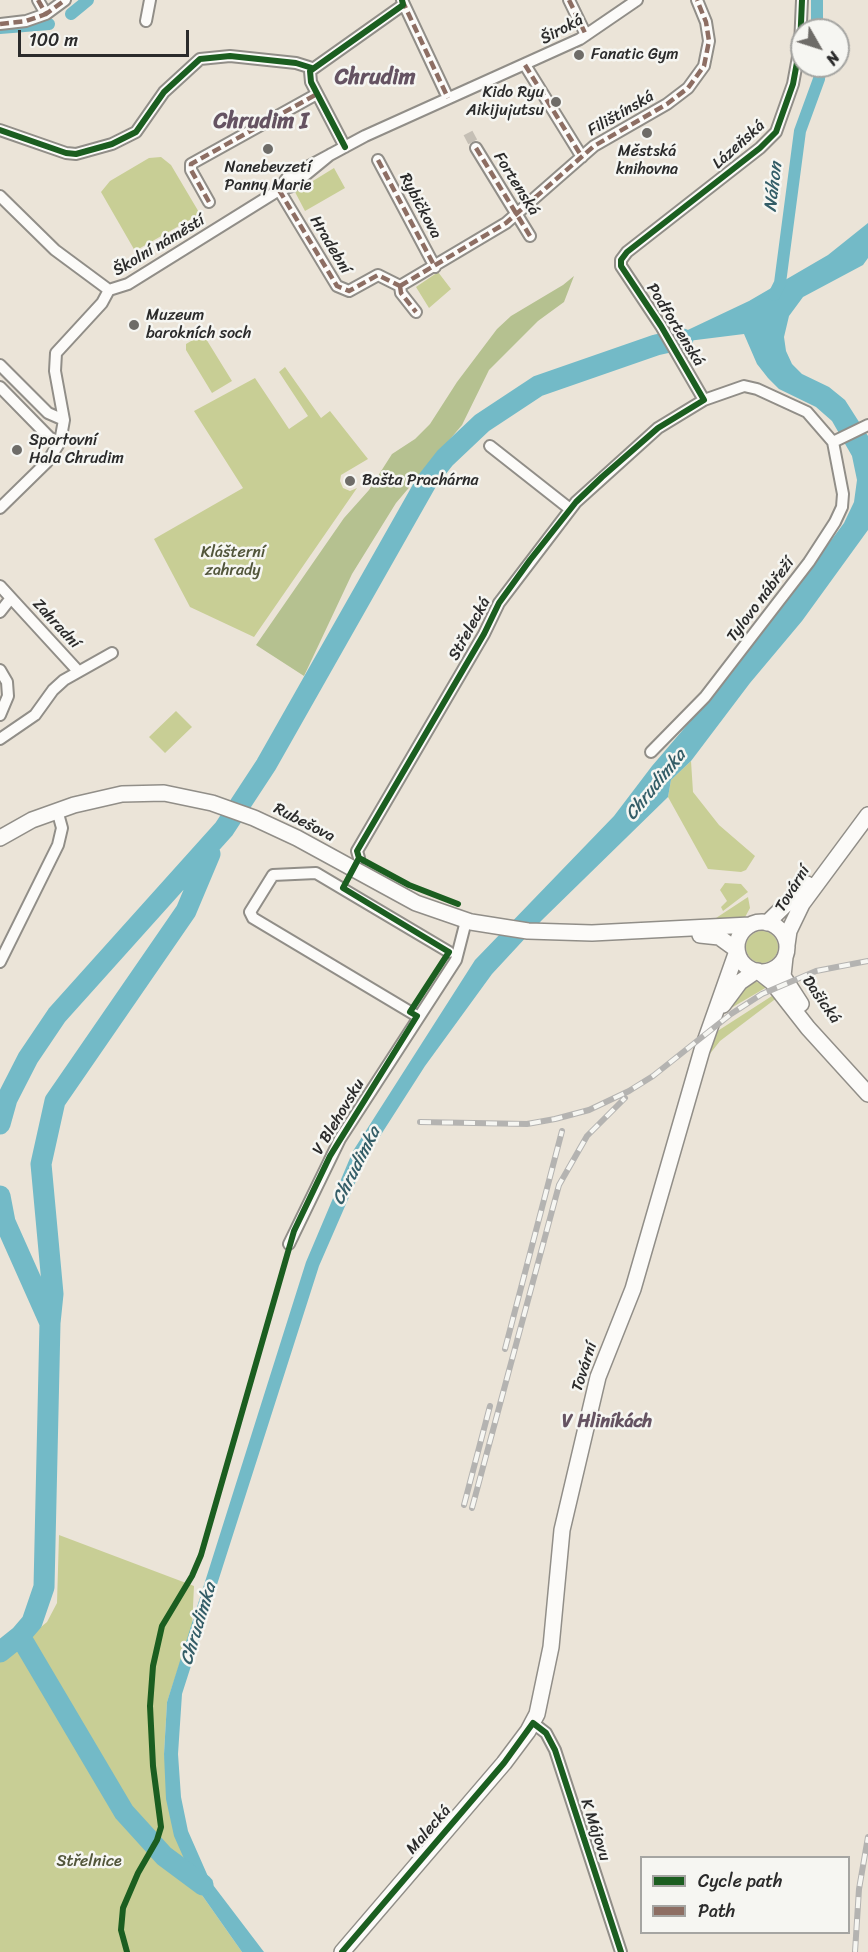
<!DOCTYPE html>
<meta charset="utf-8">
<style>
body{margin:0}
#map{position:relative;width:868px;height:1952px;overflow:hidden;background:#ebe4d8;font-family:Sriracha,sans-serif}
canvas{display:block}
.legend{position:absolute;left:640px;top:1856px;width:210px;height:78px;box-sizing:border-box;background:#f6f6f2;border:2px solid #a5a5a2;margin:0;padding:8px 10px;list-style:none;font-size:18px;color:#2b2b2b}
.legend li{display:flex;align-items:center;gap:12px;height:30px}
.legend b{width:30px;border:2px solid #a5a5a2}
.north{position:absolute;left:790px;top:18px;width:60px;height:60px;box-sizing:border-box;background:#f6f6f2;border:2px solid #a5a5a2;border-radius:50%;rotate:129deg;font-size:16px;font-weight:700;line-height:24px;text-align:center;color:#2b2b2b}
.north::after{content:'';display:block;margin:auto;width:21px;height:27px;background:#6e6c68;clip-path:polygon(50% 0,100% 100%,50% 72%,0 100%)}
.scale{position:absolute;left:18px;top:30px;width:171px;height:27px;box-sizing:border-box;border:3px solid #2b2b2b;border-top:0;padding-left:8px;font-size:18px;line-height:21px;white-space:nowrap;color:#2b2b2b;-webkit-text-stroke:4px #f6f6f2;paint-order:stroke}
</style>
<div id="map">
<canvas width="868" height="1952"></canvas>
<ul class="legend">
<li><b style="height:8px;background:#1b5e20"></b>Cycle path</li>
<li><b style="height:8px;background:#8d6e63"></b>Path</li>
</ul>
<div class="north">N</div>
<div class="scale">100 m</div>
</div>
<script>
const ctx = document.querySelector('canvas').getContext('2d');
ctx.lineJoin = 'round';
function fill(path, color) { ctx.fillStyle = color; ctx.fill(path, 'evenodd'); }
const shape = rows => new Path2D(rows.map(r => 'M' + r).join(''));
function strokePath(path, color, width, dash) { ctx.strokeStyle = color; ctx.lineWidth = width; ctx.lineCap = dash ? 'butt' : 'round'; ctx.setLineDash(dash || []); ctx.stroke(path); }
function label(font, color, halo, rows, align = 'center') {
  ctx.font = font + ' Sriracha,sans-serif'; ctx.lineWidth = 5; ctx.setLineDash([]); ctx.textBaseline = 'middle'; ctx.strokeStyle = halo; ctx.fillStyle = color; for (const [text, x, y, turn = 0] of rows) {
    ctx.save(); ctx.translate(x, y); ctx.rotate((+turn || 0) * Math.PI / 180); ctx.textAlign = isNaN(turn) ? turn : align; if (halo) ctx.strokeText(text, 0, 0); ctx.fillText(text, 0, 0); ctx.restore();
  }
}
const green = shape([
 [161,157,171,165,200,214,135,251,101,192,110,181,149,158],
 [334,168,345,188,305,211,295,192],
 [438,272,451,289,429,308,416,287],
 [203,334,232,381,212,393,186,350,186,344],
 [285,367,321,418,330,411,368,459,341,475,340,481,343,488,350,491,357,488,254,637,190,607,154,539,243,488,194,411,255,378,289,429,308,416,279,372],
 [176,711,192,727,165,753,149,737],
 [691,761,693,792,719,825,755,856,746,870,741,872,708,869,668,797,671,780],
 [725,883,741,884,748,892,723,911,721,907,727,901,720,890],
 [748,897,750,908,744,919,713,920],
 '746 947a16 16 0 1 1 32 0a16 16 0 1 1-32 0Z',
 [753,980,767,987,726,1011,739,990],
 [775,994,778,997,720,1041,705,1060,716,1032],
 [59,1535,194,1586,192,1627,167,1702,164,1754,197,1888,242,1952,0,1952,0,1661,47,1622,57,1603]
]);
const forest = shape([
 [574,276,564,302,538,321,489,370,462,425,396,503,352,574,304,676,256,645,344,518,369,490,392,454,415,439,430,424,457,382,497,329,511,316,563,285]
]);
const water = shape([
 [868,223,868,258,863,265,803,297,789,316,784,337,786,351,792,364,802,374,829,387,845,400,868,436,868,530,802,621,750,683,691,761,671,780,668,797,542,920,492,974,425,1066,366,1158,319,1266,182,1694,178,1754,181,1797,188,1831,210,1881,264,1952,242,1952,197,1888,174,1836,166,1799,164,1754,167,1702,306,1262,353,1151,475,960,614,816,652,766,734,670,844,523,854,502,857,480,852,456,832,421,816,407,779,389,768,378,757,364,744,334,656,345,749,301,828,255]
]);
const canal = shape([
 [817,0,817,30],
 [71,14,88,0],
 [0,28,49,24],
 [774,295,780,283,800,131,819,79,820,66]
]);
const river = shape([
 [0,1124,7,1099,28,1058,57,1015,224,829,266,765,427,481,445,458,482,423,538,386,656,345,683,339],
 [0,1196,5,1222,50,1323,44,1587,32,1622,20,1636,0,1652],
 [50,1323,53,1294,41,1164,55,1101,186,911,210,854],
 [20,1636,124,1812,164,1856,203,1885]
]);
const streetTunnel = shape([
 [468,133,476,148]
]);
const street = shape([
 [38,0,46,14,65,0],
 [402,0,448,98],
 [569,0,586,35],
 [146,21,150,0],
 [0,24,26,21,46,14],
 [525,65,582,157],
 [0,130,66,153,76,154,112,144,136,132,164,92,200,59,230,56,296,63,312,68],
 [345,147,311,82,310,71,403,5],
 [476,148,530,236],
 [378,160,435,267],
 [279,190,287,178,365,136,580,39,637,0],
 [279,190,337,286,349,291,378,275,400,286],
 [0,196,55,250,109,290],
 [209,202,191,170,191,164,317,94],
 [400,286,506,223,594,146,667,104,688,88,704,66,709,41,706,22,697,0],
 [400,286,401,293,416,312],
 [0,365,48,413,64,420],
 [0,387,50,438,60,442],
 [704,400,661,326,621,266,621,260,627,252,760,148,776,132,793,84,800,46,802,0],
 [490,446,570,509],
 [0,508,47,462,60,442,64,420,55,371,56,353,102,303,109,290,128,284,279,190,292,186,331,154],
 [0,586,78,671],
 [0,612,11,598],
 [0,670,7,682,8,696,0,715],
 [0,739,35,715,53,690,64,680,112,653],
 [651,752,705,697,809,562,835,522,842,507,843,494,833,442],
 [359,858,357,851,484,634,499,603,576,502,658,428,704,400,744,386,757,389,807,412,833,442,868,425],
 [0,962,58,845,62,828,57,810],
 [417,1016,253,918,250,912,273,875,316,873,449,952],
 [289,1244,340,1139,456,960,466,921],
 [533,1723,546,1733,555,1750,621,1952]
]);
const secondary = shape([
 [0,838,32,820,74,805,122,794,164,793,212,803,254,818,297,838,416,903,471,922,528,931,592,933,750,925],
 '737 947a25 25 0 1 1 50 0a25 25 0 1 1-50 0Z',
 [767,923,807,884],
 [700,935,719,937,737,950],
 [787,945,789,931,802,904,868,815],
 [785,957,783,976,801,1004],
 [758,971,772,982,808,1028,868,1094],
 [723,1005,740,982,756,971],
 [342,1952,504,1763,528,1731,537,1714,551,1647,562,1530,598,1377,633,1289,702,1050,737,951]
]);
const rail = shape([
 [420,1122,527,1124,555,1119,589,1110,629,1091,653,1076,731,1014,762,994,816,971,868,961],
 [505,1349,562,1131],
 [464,1505,490,1406],
 [472,1508,559,1185,587,1136,625,1098],
 [855,1952,859,1889,868,1837]
]);
const quiet = shape([
 [38,0,46,14,65,0],
 [402,0,448,98],
 [569,0,586,35],
 [0,24,26,21,46,14],
 [525,65,582,157],
 [476,148,530,236],
 [378,160,435,267],
 [279,190,337,286,349,291,378,275,400,286],
 [209,202,191,170,191,164,317,94],
 [400,286,506,223,594,146,667,104,688,88,704,66,709,41,706,22,697,0],
 [400,286,401,293,416,312]
]);
const cycleway = shape([
 [0,130,66,153,76,154,112,144,136,132,164,92,200,59,230,56,296,63,312,68],
 [345,147,311,82,310,71,403,5,402,0],
 [359,858,357,851,484,634,499,603,530,560,576,502,602,477,658,428,704,400,661,326,621,266,621,260,627,252,760,148,776,132,793,84,800,46,802,0],
 [359,858,409,885,458,904],
 [127,1952,121,1930,123,1908,138,1873,157,1840,161,1827,153,1766,150,1706,153,1666,162,1626,192,1576,201,1555,294,1231,330,1156,417,1016,410,1012,449,952,343,888,359,858],
 [342,1952,504,1763,533,1723,546,1733,555,1750,621,1952]
]);
const markers = [
 [579,55,6,"#6e6c68"],
 [556,102,6,"#6e6c68"],
 [647,133,6,"#6e6c68"],
 [268,149,6,"#6e6c68"],
 [134,325,6,"#6e6c68"],
 [17,450,6,"#6e6c68"],
 [350,481,6,"#6e6c68"]
];
const streetNames = [
 ["Široká",562,30,-28],
 ["Filištínská",621,114,-30],
 ["Lázeňská",739,145,-42],
 ["Fortenská",516,184,58],
 ["Rybičkova",420,206,62],
 ["Hradební",330,245,59],
 ["Školní náměstí",159,246,-31],
 ["Podfortenská",675,325,58],
 ["Tylovo nábřeží",761,600,-53],
 ["Zahradní",56,624,47],
 ["Střelecká",470,629,-61],
 ["Rubešova",304,823,27],
 ["Tovární",793,889,-58],
 ["Dašická",821,1000,55],
 ["V Blehovsku",339,1117,-59],
 ["Tovární",585,1367,-72],
 ["Malecká",429,1830,-49],
 ["K Májovu",595,1830,72]
];
const poiNames = [
 ["Fanatic Gym",591,55],
 ["Kido Ryu",544,93,"right"],
 ["Aikijujutsu",544,111,"right"],
 ["Městská",647,152,"center"],
 ["knihovna",647,170,"center"],
 ["Nanebevzetí",268,168,"center"],
 ["Panny Marie",268,186,"center"],
 ["Muzeum",146,316],
 ["barokních soch",146,334],
 ["Sportovní",29,441],
 ["Hala Chrudim",29,459],
 ["Bašta Prachárna",362,481]
];
const parkNames = [
 ["Klášterní",233,553],
 ["zahrady",233,571],
 ["Střelnice",89,1862]
];
const waterNames = [
 ["Náhon",774,187,-83],
 ["Chrudimka",656,785,-51],
 ["Chrudimka",357,1166,-63],
 ["Chrudimka",199,1624,-73]
];
const neighbourhoodNames = [
 ["V Hliníkách",607,1422]
];
const districtNames = [
 ["Chrudim",375,78],
 ["Chrudim I",261,122]
];
fill(green, '#c8ce95');
fill(forest, '#b5c190');
fill(water, '#73bac7');
strokePath(canal, '#73bac7', 12);
strokePath(river, '#73bac7', 21);
strokePath(streetTunnel, '#c5bfb5', 10, [10, 5]);
strokePath(street, '#918e88', 14);
strokePath(secondary, '#918e88', 18);
strokePath(street, '#fcfbf9', 10);
strokePath(secondary, '#fcfbf9', 15);
strokePath(rail, '#b4b3b1', 6);
strokePath(rail, '#f6f6f2', 4, [11]);
strokePath(quiet, '#8d6e63', 4.5, [9, 4.5]);
strokePath(cycleway, '#1b5e20', 6);
for (const [x, y, r, color] of markers) { const dot = new Path2D(); dot.arc(x, y, r, 0, 2 * Math.PI); ctx.fillStyle = color; ctx.fill(dot); strokePath(dot, '#f6f6f2', 2); }
label('16px', '#2b2b2b', '#f6f6f2', streetNames);
label('16px', '#2b2b2b', '#f6f6f2', poiNames, 'left');
label('16px', '#52563b', '#f6f6f2', parkNames);
label('italic 18px', '#335d67', '#f6f6f2', waterNames);
label('bold 18px', '#655362', '#f6f6f2', neighbourhoodNames);
label('bold 22px', '#655362', '#f6f6f2', districtNames);
</script>
